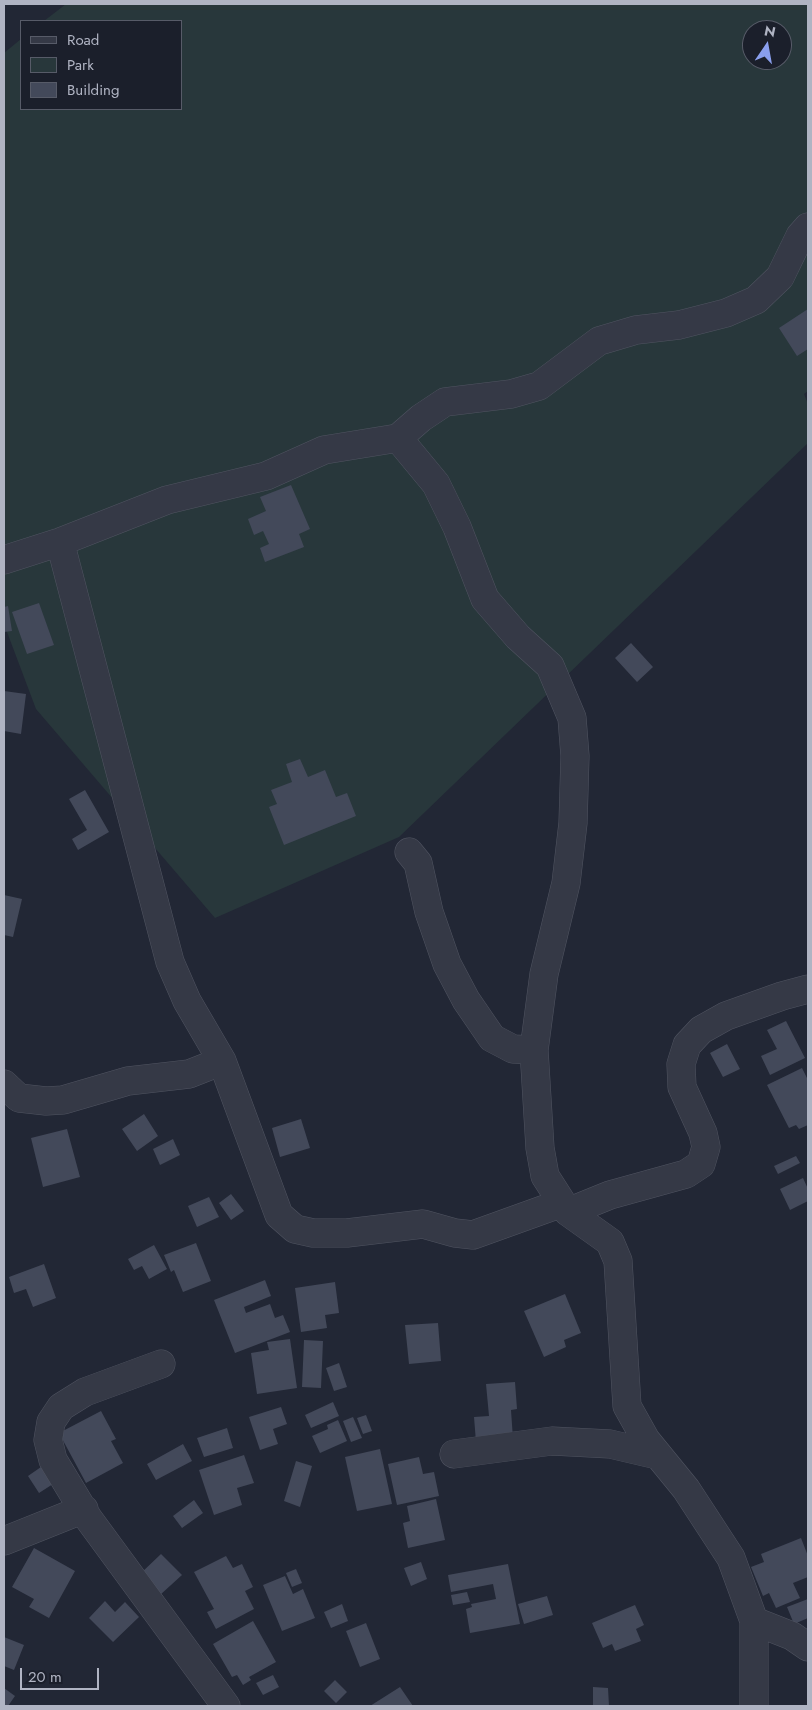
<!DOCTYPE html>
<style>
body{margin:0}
#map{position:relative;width:812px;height:1710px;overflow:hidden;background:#222735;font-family:Jost,sans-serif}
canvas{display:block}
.frame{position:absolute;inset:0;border:5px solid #b0b4c3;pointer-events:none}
.legend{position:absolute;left:20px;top:20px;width:162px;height:90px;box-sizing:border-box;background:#1b1f2b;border:1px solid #575b68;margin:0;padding:6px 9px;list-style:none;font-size:15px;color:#b0b4c3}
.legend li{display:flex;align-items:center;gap:10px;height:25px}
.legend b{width:25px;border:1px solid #575b68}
.north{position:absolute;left:742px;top:20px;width:50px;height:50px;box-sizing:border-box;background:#1b1f2b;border:1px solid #575b68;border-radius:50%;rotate:12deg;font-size:14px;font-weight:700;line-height:20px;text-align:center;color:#b0b4c3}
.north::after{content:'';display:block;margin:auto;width:18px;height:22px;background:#8a9fee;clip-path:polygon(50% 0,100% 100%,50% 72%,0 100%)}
.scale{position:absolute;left:20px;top:1668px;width:79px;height:22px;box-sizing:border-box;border:2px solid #b0b4c3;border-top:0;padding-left:6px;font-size:15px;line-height:18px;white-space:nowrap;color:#b0b4c3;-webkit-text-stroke:4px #1b1f2b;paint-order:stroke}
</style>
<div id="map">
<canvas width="812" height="1710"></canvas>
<div class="frame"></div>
<ul class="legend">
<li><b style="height:6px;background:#353946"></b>Road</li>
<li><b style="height:14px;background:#28373b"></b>Park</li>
<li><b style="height:14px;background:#43495a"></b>Building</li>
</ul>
<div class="north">N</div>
<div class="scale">20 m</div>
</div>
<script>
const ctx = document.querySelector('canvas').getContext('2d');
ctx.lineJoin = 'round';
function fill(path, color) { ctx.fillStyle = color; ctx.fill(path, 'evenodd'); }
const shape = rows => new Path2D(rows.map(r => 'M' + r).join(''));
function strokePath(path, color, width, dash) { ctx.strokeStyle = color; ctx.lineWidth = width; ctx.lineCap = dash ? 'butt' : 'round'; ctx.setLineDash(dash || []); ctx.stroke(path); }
const green = shape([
 [66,4,808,4,808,391,804,394,808,404,808,443,399,837,215,918,36,709,4,624,4,53,21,39,21,109,181,109,181,21,44,21],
 [752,30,782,30,782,60,752,60]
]);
const building = shape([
 [808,309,808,349,797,356,779,328],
 [291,485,310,529,299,534,304,547,265,562,260,548,269,544,263,531,254,535,248,519,266,511,260,497],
 [39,603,54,645,27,654,12,612],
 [8,606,12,631,4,632,4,607],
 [631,643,653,667,637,682,615,658],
 [4,691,26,694,21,734,4,731],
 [300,759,308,777,325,770,336,797,347,793,356,816,284,845,269,807,277,804,271,790,292,782,286,764],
 [85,790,109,832,78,850,72,839,87,830,69,799],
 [4,895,22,899,13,937,4,935],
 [786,1021,805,1058,770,1075,761,1056,777,1049,767,1030],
 [727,1044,740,1069,723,1077,710,1053],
 [802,1068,808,1080,808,1125,799,1129,796,1125,789,1128,767,1085],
 [144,1114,158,1136,137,1151,122,1129],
 [301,1119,310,1148,280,1157,272,1128],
 [67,1129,80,1177,43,1187,31,1138],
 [173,1139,180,1155,160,1165,153,1149],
 [796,1156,800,1163,778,1174,774,1166],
 [803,1178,808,1189,808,1201,790,1210,780,1189],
 [231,1194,244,1211,231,1220,219,1203],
 [209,1197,219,1217,197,1227,188,1206],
 [196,1243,211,1281,183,1292,174,1270,171,1272,164,1255],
 [154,1245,167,1269,149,1279,142,1266,134,1270,128,1259],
 [44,1264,56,1298,33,1307,26,1289,14,1293,9,1277],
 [265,1280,271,1296,244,1307,246,1313,270,1304,275,1318,283,1315,290,1332,235,1353,214,1300],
 [335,1282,339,1313,325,1315,327,1328,301,1332,295,1288],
 [565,1294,581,1333,564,1340,566,1347,544,1357,524,1311],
 [438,1323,441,1361,409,1364,405,1325],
 [290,1339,297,1388,257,1394,251,1353,269,1350,267,1342],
 [304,1340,323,1341,321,1388,302,1387],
 [339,1363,347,1387,334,1391,326,1368],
 [515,1382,517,1409,511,1410,513,1439,476,1442,474,1417,489,1416,486,1384],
 [333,1402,339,1416,311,1428,305,1415],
 [281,1407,287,1424,273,1429,278,1444,260,1450,249,1417],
 [101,1411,116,1439,111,1441,123,1463,86,1483,59,1433],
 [366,1415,372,1431,363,1434,357,1418],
 [353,1417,362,1438,351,1442,343,1421],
 [338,1420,347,1441,320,1453,312,1436,328,1429,327,1425],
 [227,1428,233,1448,204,1457,197,1438],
 [183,1444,192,1461,156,1480,147,1464],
 [380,1449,392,1504,357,1511,345,1457],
 [244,1455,254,1483,237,1488,242,1505,214,1515,199,1470],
 [419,1457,423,1474,434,1472,439,1496,397,1505,388,1464],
 [296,1461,312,1466,300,1507,284,1501],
 [41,1467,53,1484,39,1493,28,1476],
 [436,1499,445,1540,408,1548,403,1523,410,1521,407,1506],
 [194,1500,203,1513,182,1528,173,1516],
 [801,1538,808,1556,808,1577,793,1583,800,1598,776,1608,769,1593,763,1596,751,1567,764,1562,761,1554],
 [34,1548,75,1571,49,1618,29,1607,34,1599,12,1587],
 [161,1554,182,1575,160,1595,140,1574],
 [226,1556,233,1568,242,1564,253,1587,245,1591,254,1609,216,1629,207,1612,214,1609,194,1572],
 [421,1562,427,1579,411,1586,404,1568],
 [508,1564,520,1624,470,1633,466,1609,472,1607,471,1604,496,1599,493,1584,451,1592,448,1575],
 [296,1569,302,1583,292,1587,286,1573],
 [285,1576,293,1594,303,1589,315,1618,282,1631,263,1585],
 [467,1592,470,1602,453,1605,451,1595],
 [547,1596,553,1615,524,1624,518,1604],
 [808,1599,808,1618,794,1624,787,1607],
 [105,1601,115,1612,125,1602,139,1617,113,1642,89,1618],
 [342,1604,348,1621,331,1628,324,1612],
 [635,1605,644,1625,636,1629,641,1641,615,1651,612,1644,603,1648,592,1623],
 [253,1621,276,1662,249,1677,251,1680,243,1685,237,1675,232,1677,213,1644],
 [366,1623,380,1659,360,1667,346,1631],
 [4,1637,24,1645,14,1670,4,1666],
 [273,1675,279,1687,263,1695,256,1683],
 [335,1680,347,1692,336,1703,324,1691],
 [400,1687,413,1706,370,1706],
 [593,1687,608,1688,609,1706,593,1706],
 [4,1688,15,1696,8,1706,4,1706]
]);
const minor = shape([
 [398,438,436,484,457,527,485,599,518,637,550,666,572,718,575,756,573,823,566,883,544,974,534,1050,540,1148,545,1176,568,1212,610,1242,618,1261,627,1406,646,1440,686,1489,731,1558,754,1621,754,1706],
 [60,542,170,962,187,1001,222,1061,279,1215,295,1229,313,1233,347,1233,423,1224,455,1233,473,1235,562,1203],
 [4,560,60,542,167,500,266,476,324,450,398,438,421,418,445,402,511,394,539,386,599,341,636,330,679,325,726,313,756,300,780,277,800,236,808,227],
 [409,852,418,863,429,912,447,964,466,1000,492,1038,513,1049,534,1050],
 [4,1084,19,1098,46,1101,63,1100,128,1081,189,1074,222,1061],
 [568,1212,610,1195,686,1174,701,1164,706,1147,703,1133,682,1087,681,1064,687,1045,701,1030,726,1016,782,996,808,989],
 [161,1364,85,1392,61,1407,51,1422,48,1440,53,1460,88,1518,226,1706],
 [454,1454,552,1441,610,1444,657,1455],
 [4,1541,84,1509],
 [754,1621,792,1636,808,1647]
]);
fill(green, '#28373b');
fill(building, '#43495a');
strokePath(minor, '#505461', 29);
strokePath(minor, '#353946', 28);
</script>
